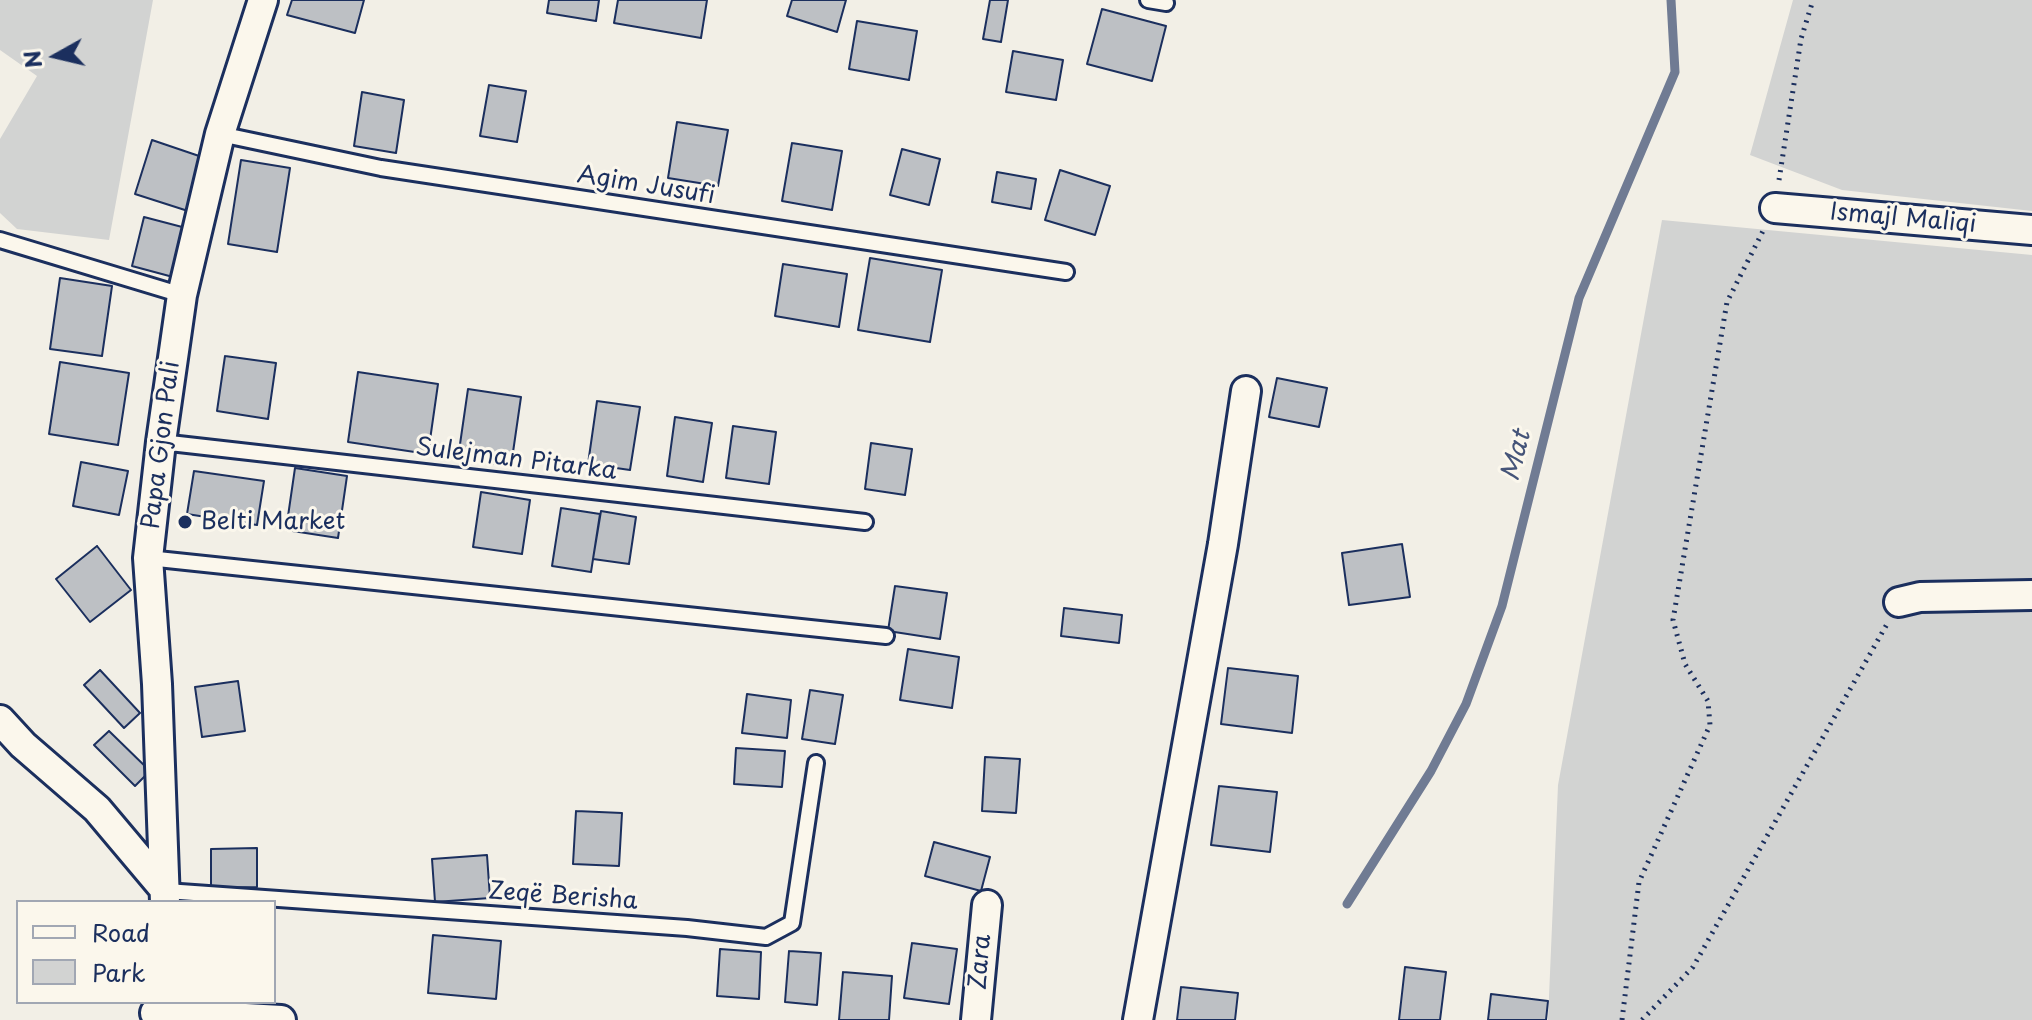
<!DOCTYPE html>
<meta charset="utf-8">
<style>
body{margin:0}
#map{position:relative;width:2032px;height:1020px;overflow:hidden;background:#f2efe6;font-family:"Playpen Sans",sans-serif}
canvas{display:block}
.legend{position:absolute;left:16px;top:900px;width:260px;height:104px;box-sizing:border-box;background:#fbf7ec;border:2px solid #a1a7b3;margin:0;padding:10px 14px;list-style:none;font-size:24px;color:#1b2f5e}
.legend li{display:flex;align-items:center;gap:16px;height:40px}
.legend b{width:40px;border:2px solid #a1a7b3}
.north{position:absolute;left:16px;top:16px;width:80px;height:80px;-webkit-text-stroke:6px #fbf7ec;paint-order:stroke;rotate:262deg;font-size:22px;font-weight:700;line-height:32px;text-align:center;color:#1b2f5e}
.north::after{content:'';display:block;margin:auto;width:28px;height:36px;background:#1b2f5e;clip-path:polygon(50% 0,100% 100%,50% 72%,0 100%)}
</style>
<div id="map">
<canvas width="2032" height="1020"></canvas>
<ul class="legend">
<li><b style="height:10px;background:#fbf7ec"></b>Road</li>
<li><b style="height:22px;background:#d2d3d2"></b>Park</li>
</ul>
<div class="north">N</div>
</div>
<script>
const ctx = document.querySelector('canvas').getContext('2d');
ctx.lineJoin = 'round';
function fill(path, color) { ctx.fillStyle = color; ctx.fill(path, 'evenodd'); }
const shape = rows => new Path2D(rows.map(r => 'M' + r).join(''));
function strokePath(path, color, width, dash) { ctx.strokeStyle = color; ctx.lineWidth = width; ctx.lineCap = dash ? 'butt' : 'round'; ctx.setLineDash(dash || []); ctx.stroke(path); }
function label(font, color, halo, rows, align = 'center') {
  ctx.font = font + ' "Playpen Sans",sans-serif'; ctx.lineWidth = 6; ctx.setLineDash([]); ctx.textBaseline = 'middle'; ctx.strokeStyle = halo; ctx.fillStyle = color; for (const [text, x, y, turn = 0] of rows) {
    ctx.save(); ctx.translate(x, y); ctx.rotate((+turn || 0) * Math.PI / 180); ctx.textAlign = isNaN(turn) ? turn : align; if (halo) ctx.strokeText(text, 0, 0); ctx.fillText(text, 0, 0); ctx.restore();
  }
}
const green = shape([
 [0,0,153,0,109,240,17,229,0,213,0,139,37,76,0,50],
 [1793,0,2032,0,2032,211,1842,190,1750,155],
 [1662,220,2032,255,2032,1020,1548,1020,1558,785]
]);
const stream = shape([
 [1347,904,1431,771,1466,704,1502,606,1579,298,1675,72,1671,0]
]);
const building = shape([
 [292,0,364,0,355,33,287,15,292,0],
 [549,0,599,0,596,21,547,13,549,0],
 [618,0,707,0,701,38,614,23,618,0],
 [792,0,846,0,837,32,787,16,792,0],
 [990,0,1008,0,1001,42,983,39,990,0],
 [1102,9,1166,26,1152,81,1087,64,1102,9],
 [857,21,917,31,909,80,849,69,857,21],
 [1013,51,1063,60,1056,100,1006,92,1013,51],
 [489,85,526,91,517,142,480,136,489,85],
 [362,92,404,100,396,153,354,146,362,92],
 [677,122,728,130,718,186,668,178,677,122],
 [152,140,205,158,188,211,135,194,152,140],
 [792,143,842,151,832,210,782,201,792,143],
 [902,149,940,159,929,205,890,195,902,149],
 [241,160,290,168,277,252,228,244,241,160],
 [1060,170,1110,186,1095,235,1045,220,1060,170],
 [997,172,1036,179,1031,209,992,202,997,172],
 [144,217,186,228,173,277,132,266,144,217],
 [870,258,942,270,930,342,858,330,870,258],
 [783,264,847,274,839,327,775,316,783,264],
 [60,278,112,286,102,356,50,349,60,278],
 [225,356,276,363,268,419,217,411,225,356],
 [60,362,129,373,118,445,49,434,60,362],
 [358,372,438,384,428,454,348,442,358,372],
 [1277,378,1327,388,1319,427,1269,417,1277,378],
 [468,389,521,397,511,466,458,458,468,389],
 [597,401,640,407,630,470,588,464,597,401],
 [675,417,712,423,703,482,667,476,675,417],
 [733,426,776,432,769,484,726,478,733,426],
 [871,443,912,449,905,495,865,489,871,443],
 [81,462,128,471,119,515,73,506,81,462],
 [295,468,347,476,338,538,286,530,295,468],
 [194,471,264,481,257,525,187,514,194,471],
 [481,492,530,500,522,554,473,547,481,492],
 [561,508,600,514,591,572,552,566,561,508],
 [601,511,636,517,629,564,593,559,601,511],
 [1402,544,1410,597,1349,605,1342,553,1402,544],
 [97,546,131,590,90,622,56,579,97,546],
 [895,586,947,593,940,639,888,631,895,586],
 [1064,608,1122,615,1119,643,1061,636,1064,608],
 [908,649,959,657,952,708,900,700,908,649],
 [1228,668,1298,676,1292,733,1221,724,1228,668],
 [100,670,140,713,124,728,84,685,100,670],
 [238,681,245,731,202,737,195,687,238,681],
 [810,690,843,695,835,744,802,739,810,690],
 [747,694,791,700,787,738,742,733,747,694],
 [109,731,150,771,135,786,94,745,109,731],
 [736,748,785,751,782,787,734,784,736,748],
 [985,757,1020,759,1016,813,982,811,985,757],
 [1219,786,1277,792,1270,852,1211,845,1219,786],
 [576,811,622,813,619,866,573,864,576,811],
 [934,842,990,857,981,891,925,876,934,842],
 [257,848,257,887,211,888,211,849,257,848],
 [487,855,490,898,435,902,432,859,487,855],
 [433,935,501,941,496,999,428,993,433,935],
 [912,943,957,949,949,1004,904,998,912,943],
 [720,949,761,952,759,999,717,996,720,949],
 [789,951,821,953,817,1005,785,1002,789,951],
 [1405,967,1446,972,1440,1020,1399,1020,1405,967],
 [843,972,892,976,889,1020,839,1020,843,972],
 [1181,987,1238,993,1235,1020,1177,1020,1181,987],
 [1491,994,1548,1001,1546,1020,1488,1020,1491,994]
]);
const path = shape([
 [1779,180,1801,39,1813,0],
 [1622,1020,1639,882,1710,725,1708,701,1685,664,1673,620,1727,302,1763,231],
 [1642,1020,1693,967,1887,624]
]);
const lane = shape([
 [1148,0,1166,3],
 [220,134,381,168,1066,272],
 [0,240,182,295],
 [161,442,865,522],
 [148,558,886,636],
 [166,891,687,928,766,937,792,923,816,763]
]);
const street = shape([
 [1775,208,2032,230],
 [1899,602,1920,597,2032,595],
 [0,720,23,745,97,809,166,891],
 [165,902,157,684,148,558,161,442,182,295,220,134,263,0],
 [155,1013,281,1020],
 [976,1020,987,905],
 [1138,1020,1223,544,1246,391]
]);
const markers = [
 [185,522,8,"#1b2f5e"]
];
const streetNames = [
 ["Agim Jusufi",646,186,9],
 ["Ismajl Maliqi",1903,219,5],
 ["Papa Gjon Pali",162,445,-83],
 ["Sulejman Pitarka",516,460,7],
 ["Zeqë Berisha",563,897,4],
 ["Zara",981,962,-85]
];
const poiNames = [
 ["Belti Market",201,522]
];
const waterNames = [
 ["Mat",1517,456,-76]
];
fill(green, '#d2d3d2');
strokePath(stream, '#707b93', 9);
fill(building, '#bdc0c4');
strokePath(building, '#1b2f5e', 2);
strokePath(lane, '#1b2f5e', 20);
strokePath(street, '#1b2f5e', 34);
strokePath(path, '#1b2f5e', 5, [2, 6]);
strokePath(lane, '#fbf7ec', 14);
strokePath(street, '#fbf7ec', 28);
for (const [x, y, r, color] of markers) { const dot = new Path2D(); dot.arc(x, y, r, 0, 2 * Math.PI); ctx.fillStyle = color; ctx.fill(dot); strokePath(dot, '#fbf7ec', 3); }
label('24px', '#1b2f5e', '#fbf7ec', streetNames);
label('24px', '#1b2f5e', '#fbf7ec', poiNames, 'left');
label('italic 26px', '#465579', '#fbf7ec', waterNames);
</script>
